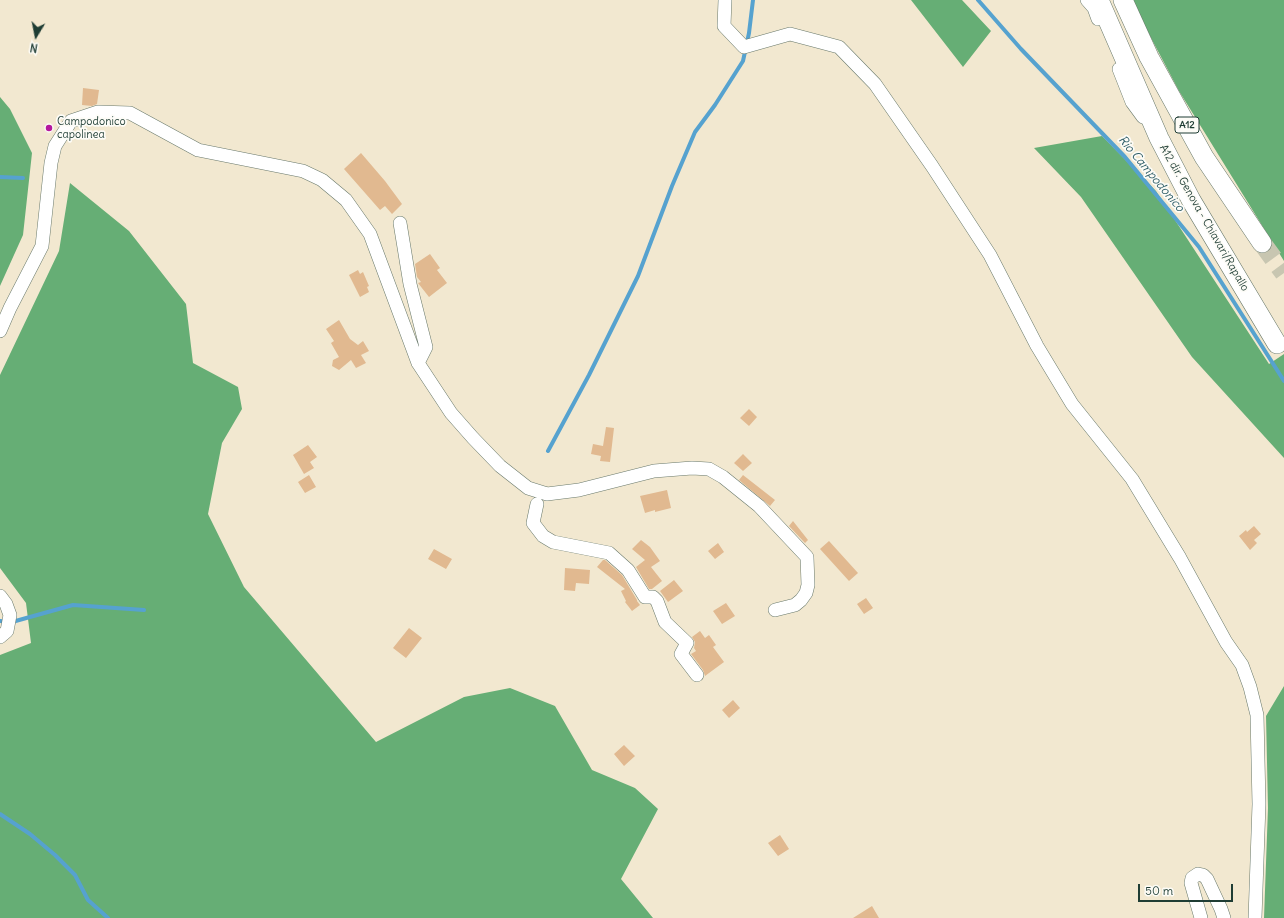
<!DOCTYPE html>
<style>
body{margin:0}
#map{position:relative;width:1284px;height:918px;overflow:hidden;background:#f2e8d0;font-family:Delius,sans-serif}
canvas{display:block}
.north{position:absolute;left:16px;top:16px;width:40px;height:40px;-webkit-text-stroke:3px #fdfcf7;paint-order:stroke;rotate:190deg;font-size:11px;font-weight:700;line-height:16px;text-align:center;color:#1f3d34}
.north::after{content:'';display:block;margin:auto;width:14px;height:18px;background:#1f3d34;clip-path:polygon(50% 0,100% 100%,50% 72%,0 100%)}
.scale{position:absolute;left:1138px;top:884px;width:95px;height:18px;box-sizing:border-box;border:2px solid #1f3d34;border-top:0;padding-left:5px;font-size:12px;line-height:14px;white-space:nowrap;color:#1f3d34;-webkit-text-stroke:3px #fdfcf7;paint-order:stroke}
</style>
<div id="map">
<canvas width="1284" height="918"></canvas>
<div class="north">N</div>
<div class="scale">50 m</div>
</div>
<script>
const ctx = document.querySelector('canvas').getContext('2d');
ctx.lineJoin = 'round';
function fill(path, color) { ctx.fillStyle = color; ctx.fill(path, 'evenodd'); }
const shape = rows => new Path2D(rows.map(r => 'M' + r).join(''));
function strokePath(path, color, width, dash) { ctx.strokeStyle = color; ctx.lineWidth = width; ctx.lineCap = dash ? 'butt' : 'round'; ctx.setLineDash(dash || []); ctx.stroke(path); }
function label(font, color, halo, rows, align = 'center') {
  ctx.font = font + ' Delius,sans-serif'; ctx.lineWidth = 3.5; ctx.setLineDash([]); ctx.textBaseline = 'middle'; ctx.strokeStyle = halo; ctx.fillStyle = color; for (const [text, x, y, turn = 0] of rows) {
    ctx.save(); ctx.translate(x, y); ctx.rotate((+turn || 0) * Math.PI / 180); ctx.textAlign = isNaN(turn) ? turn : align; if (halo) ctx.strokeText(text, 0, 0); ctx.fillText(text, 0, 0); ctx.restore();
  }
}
const forest = shape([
 [911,0,962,0,991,31,963,67],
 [1131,0,1284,0,1284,261,1179,91],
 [0,97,10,109,32,153,23,235,0,286],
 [1102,136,1156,191,1269,364,1284,354,1284,458,1192,357,1081,197,1034,148],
 [70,183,129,231,186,304,193,363,238,387,242,409,222,443,208,514,244,587,376,742,464,697,510,688,555,706,592,770,635,788,658,809,621,879,653,918,0,918,0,655,31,643,26,603,0,568,0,375,59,251],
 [1284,686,1284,918,1264,918,1268,808,1266,716]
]);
const stream = shape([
 [978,0,1021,49,1125,157,1199,247,1284,381],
 [0,177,23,178],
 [548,451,589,375,638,276,672,186,695,132,715,105,743,61,749,33,753,0],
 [0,621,12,622,73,605,144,610],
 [0,814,30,834,55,855,75,875,88,900,108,918]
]);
const building = shape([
 [83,88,99,90,97,104,92,106,82,105],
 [361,153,385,181,402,204,392,214,385,206,380,210,344,169],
 [430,254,440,268,437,270,447,283,429,297,418,283,421,282,417,277,415,264],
 [358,270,360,274,363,272,369,286,367,287,369,292,360,297,349,275],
 [339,320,350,339,358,345,363,341,369,351,361,355,366,363,356,368,351,360,339,370,332,366,333,360,339,357,331,343,334,341,326,329],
 [749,409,757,417,749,426,740,418],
 [606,427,614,428,610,462,600,461,601,456,591,454,593,444,603,446],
 [308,445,317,457,310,462,314,468,304,474,293,455],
 [743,454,752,463,743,471,734,463],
 [309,475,316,487,305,493,298,482],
 [743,475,775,500,770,506,739,480],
 [667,490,671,508,655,512,655,510,645,513,640,496],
 [793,521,808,540,805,543,789,526],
 [1254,526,1261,534,1254,540,1257,543,1250,550,1239,536,1246,530,1247,532],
 [641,540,650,547,660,561,651,567,662,581,652,589,649,589,636,567,645,560,632,549],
 [829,541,858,573,849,581,820,549],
 [718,543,724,552,715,559,708,551],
 [434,549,452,559,446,569,428,559],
 [603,560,605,560,622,575,637,600,637,601,640,605,632,611,625,602,626,601,621,591,625,589,597,567],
 [565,568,590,570,589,584,576,583,575,591,564,590],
 [674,580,683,591,668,602,660,591],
 [866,598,873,608,864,614,857,604],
 [726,603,735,616,722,624,713,611],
 [409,628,422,638,406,658,393,648],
 [700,631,705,638,709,635,716,645,713,647,724,662,705,676,703,670,691,654,696,651,694,648,695,642,692,637],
 [733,700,740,708,729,718,722,710],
 [624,745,635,756,624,766,614,754],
 [780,835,789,849,778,856,768,843],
 [872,906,879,918,853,918]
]);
const highwayTunnel = shape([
 [1262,243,1284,273]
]);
const minor = shape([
 [725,0,724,26,744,47,790,34,839,47,875,84,932,166,990,255,1037,346,1072,404,1132,479,1180,558,1226,642,1242,665,1250,687,1257,715,1259,804,1255,918],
 [1087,0,1094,8,1098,19],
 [1119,69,1132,102,1143,117],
 [400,223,410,284,426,347,418,363],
 [0,331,10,308,42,246,51,163,55,146,71,121,98,112,130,113,198,150,303,171,322,180,346,200,370,234,418,363,451,413,473,438,500,466,528,488,547,494,579,490,654,471,692,468,709,469,723,477,759,506,807,557,808,585,806,593,801,600,795,605,775,610],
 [537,504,533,523,543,536,553,542,609,553,628,570,645,597,653,597,657,601,665,622,687,643,681,654,697,675],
 [0,596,6,604,10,615,7,631,0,637],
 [1201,918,1191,883,1192,878,1198,874,1203,875,1207,879,1221,909,1224,918]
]);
const highway = shape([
 [1099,0,1159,138,1191,200,1277,344],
 [1123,0,1149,57,1204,157,1262,243]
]);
const markers = [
 [49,128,4,"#b5179e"]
];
const shields = [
 [1187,125,24]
];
const shieldNames = [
 ["A12",1187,125]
];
const poiNames = [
 ["Campodonico",57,122],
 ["capolinea",57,135]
];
const streetNames = [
 ["A12 dir. Genova - Chiavari/Rapallo",1204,218,60]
];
const waterNames = [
 ["Rio Campodonico",1151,174,50]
];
fill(forest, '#66ae75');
strokePath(stream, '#56a2cf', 4);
fill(building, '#e1b990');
strokePath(highwayTunnel, '#c8c6b1', 19, [19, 10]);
strokePath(minor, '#69796b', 14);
strokePath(highway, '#69796b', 20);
strokePath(minor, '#fff', 13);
strokePath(highway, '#fff', 19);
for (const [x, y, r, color] of markers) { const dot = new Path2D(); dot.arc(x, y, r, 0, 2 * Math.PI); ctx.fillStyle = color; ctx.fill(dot); strokePath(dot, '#fdfcf7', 1.5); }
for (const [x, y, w] of shields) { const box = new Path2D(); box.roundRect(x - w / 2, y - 8, w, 16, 3); ctx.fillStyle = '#fdfcf7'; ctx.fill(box); strokePath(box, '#1f3d34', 1); }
label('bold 10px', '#1f3d34', null, shieldNames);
label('11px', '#1f3d34', '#fdfcf7', poiNames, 'left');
label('11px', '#1f3d34', '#fdfcf7', streetNames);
label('italic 12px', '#32606a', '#fdfcf7', waterNames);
</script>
